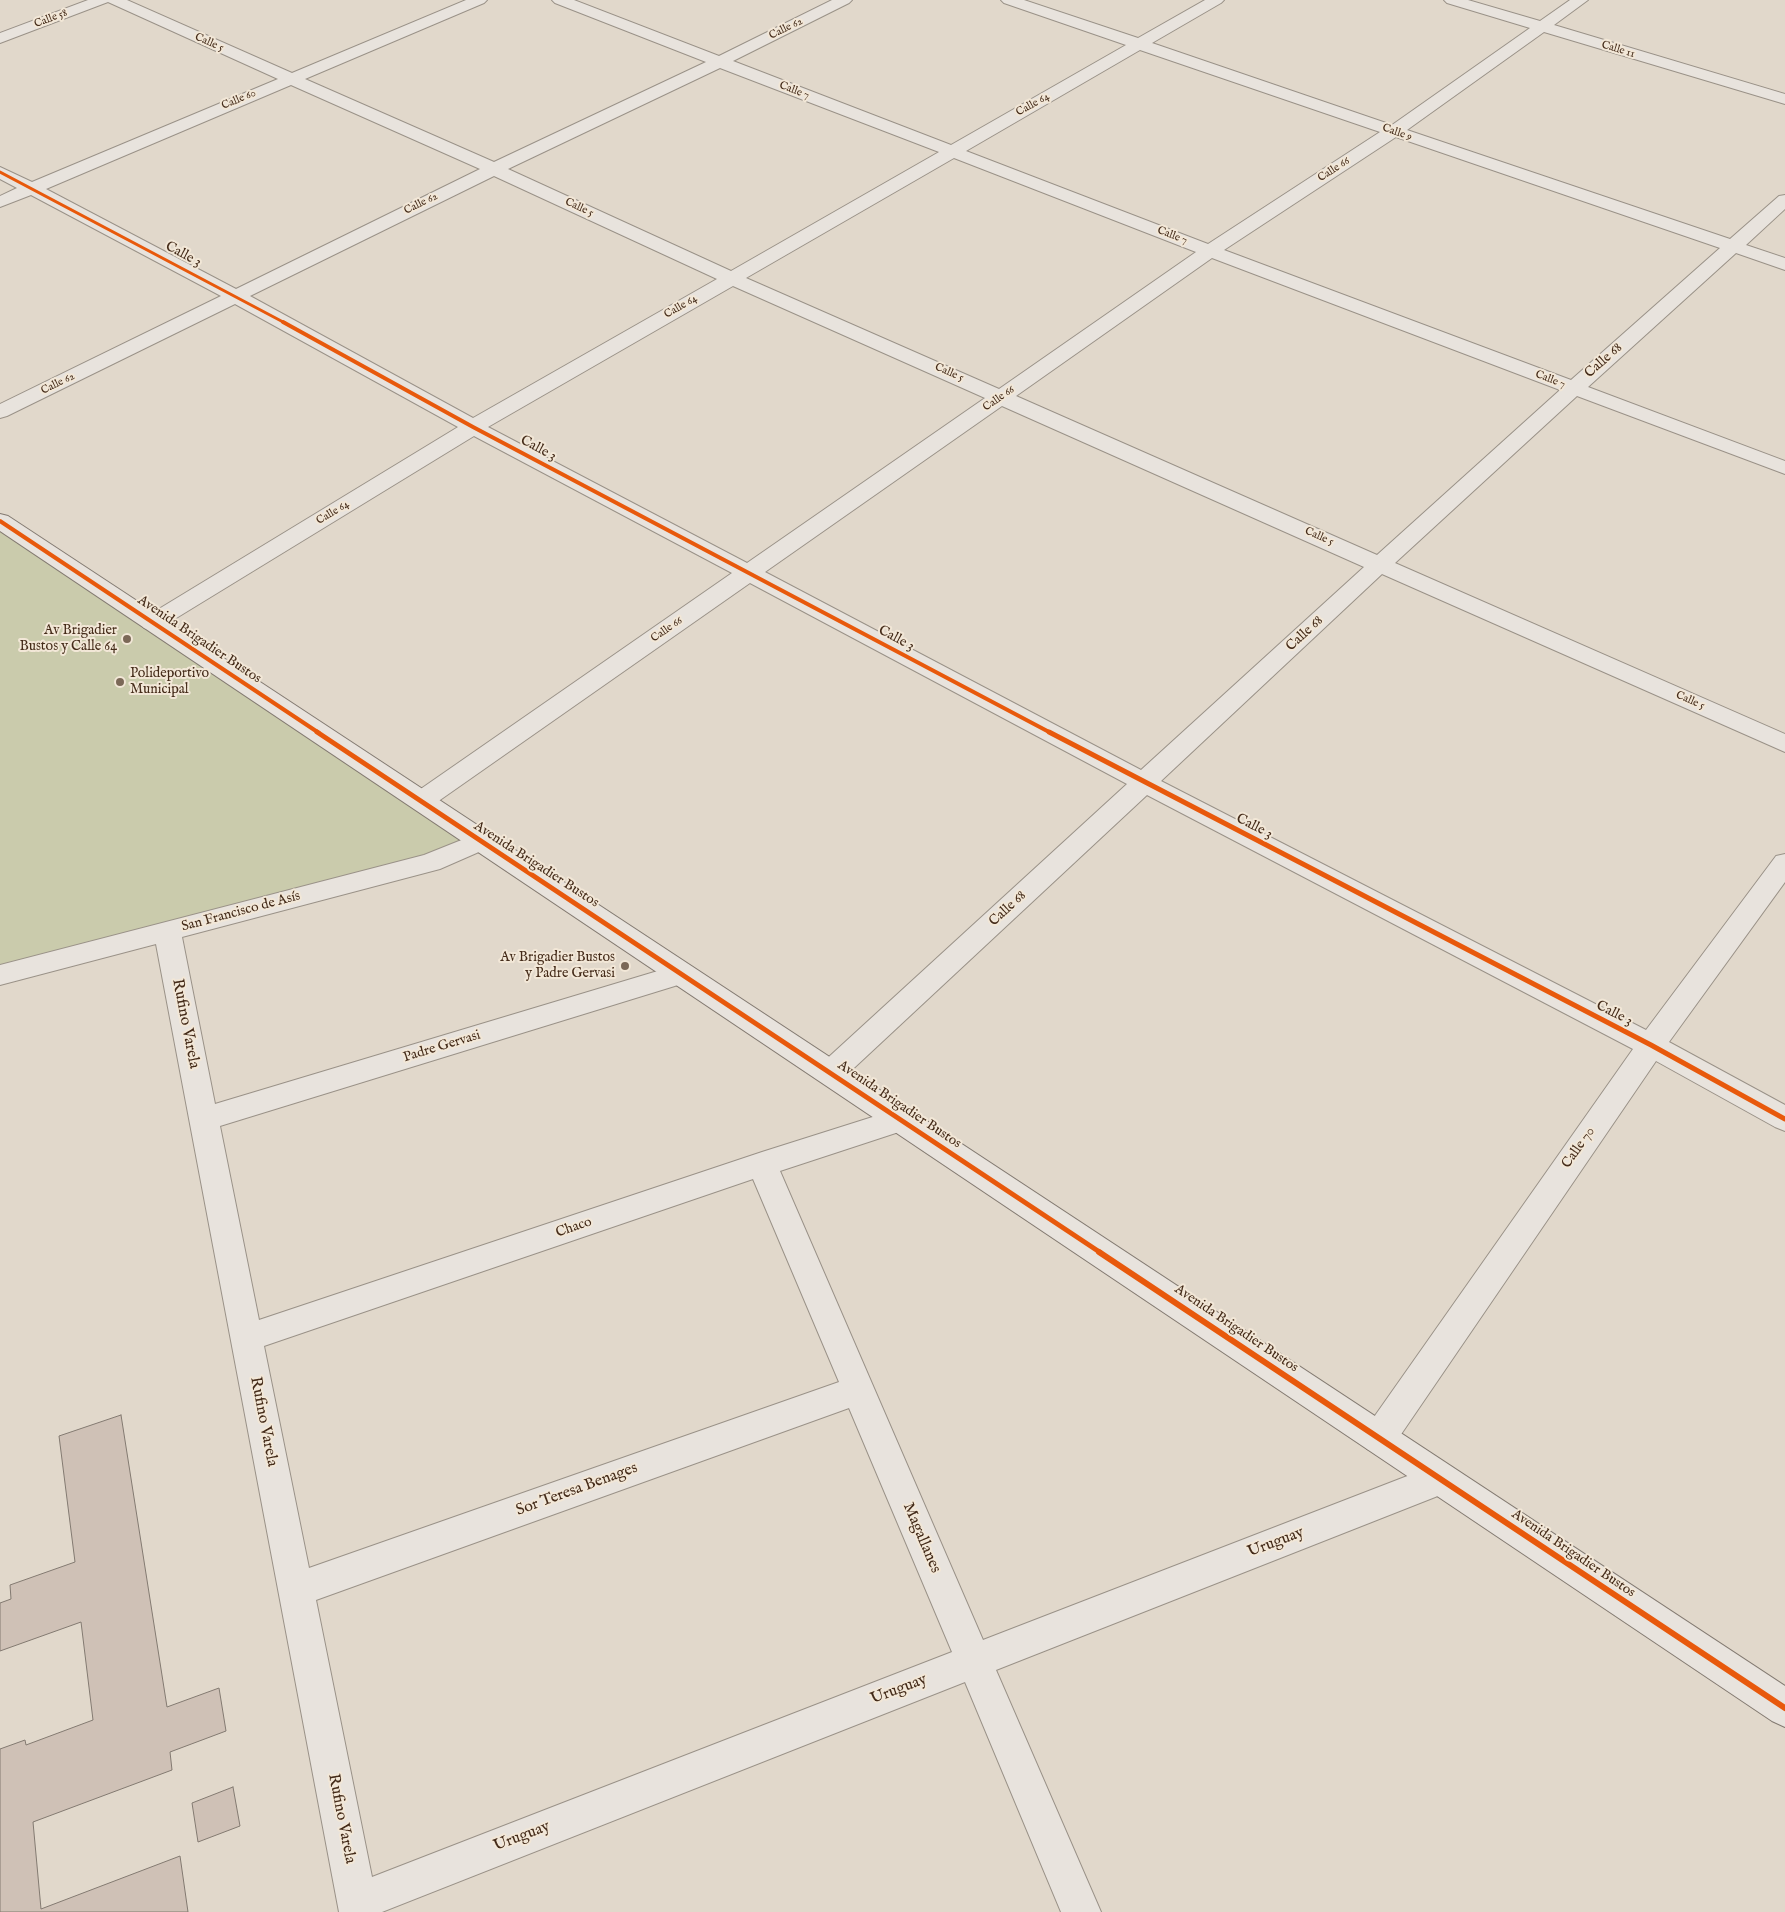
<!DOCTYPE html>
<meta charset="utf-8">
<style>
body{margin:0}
canvas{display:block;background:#e1d8cb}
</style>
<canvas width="1785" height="1912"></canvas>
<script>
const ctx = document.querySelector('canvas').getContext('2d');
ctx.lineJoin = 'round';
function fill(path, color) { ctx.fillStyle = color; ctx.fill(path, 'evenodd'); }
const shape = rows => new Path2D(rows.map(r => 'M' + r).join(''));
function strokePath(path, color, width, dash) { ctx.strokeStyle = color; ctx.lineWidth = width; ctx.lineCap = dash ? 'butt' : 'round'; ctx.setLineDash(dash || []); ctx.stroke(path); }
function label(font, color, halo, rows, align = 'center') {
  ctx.font = font + ' "IM FELL English",serif'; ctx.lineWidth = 4; ctx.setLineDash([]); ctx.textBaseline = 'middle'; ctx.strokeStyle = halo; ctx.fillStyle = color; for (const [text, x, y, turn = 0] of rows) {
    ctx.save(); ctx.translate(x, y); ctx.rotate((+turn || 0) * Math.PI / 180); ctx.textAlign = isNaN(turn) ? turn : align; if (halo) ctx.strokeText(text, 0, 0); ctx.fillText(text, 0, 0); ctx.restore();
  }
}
const green = shape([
 [0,522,479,842,0,970]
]);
const building = shape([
 [121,1415,167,1707,219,1688,226,1731,170,1752,172,1770,33,1822,41,1909,180,1856,188,1912,0,1912,0,1749,25,1740,26,1745,93,1720,81,1622,0,1651,0,1603,11,1599,10,1585,75,1562,59,1436,121,1415],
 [233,1787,240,1826,198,1842,192,1803,233,1787]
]);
const street = shape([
 [88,0,127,0,292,73,466,0,487,0,484,3,305,79,494,162,706,62,555,3,552,0,574,0,719,56,832,0,852,0,849,3,733,61,951,145,1126,45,1004,3,1001,0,1024,0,1138,38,1205,0,1224,0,1221,3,1152,43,1392,125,1530,28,1447,3,1444,0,1468,0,1540,21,1570,0,1588,0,1554,25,1785,94,1785,104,1544,32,1407,130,1730,239,1779,196,1785,195,1785,209,1746,245,1785,258,1785,270,1736,253,1588,387,1785,461,1785,474,1577,396,1395,563,1785,734,1785,752,1382,574,1161,781,1646,1030,1776,856,1785,854,1785,882,1669,1042,1785,1105,1785,1131,1775,1127,1656,1061,1391,1449,1379,1453,1367,1449,1362,1438,1367,1427,1633,1049,1147,795,840,1081,830,1084,820,1081,816,1073,820,1065,1127,784,750,583,430,807,421,810,412,807,408,801,412,795,732,573,474,436,160,628,152,630,144,628,140,623,144,618,458,427,235,304,7,416,0,418,0,404,221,296,31,195,0,207,0,196,17,188,0,179,0,167,32,182,278,79,108,2,0,43,0,33,88,0],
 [1140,50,1380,132,1208,244,966,151,1140,50],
 [720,68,939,152,731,271,508,169,720,68],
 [291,85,480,169,236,289,46,189,291,85],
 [1396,137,1720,248,1571,380,1224,250,1396,137],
 [954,158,1196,252,999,389,746,278,954,158],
 [494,176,717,279,473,418,250,296,494,176],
 [1212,258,1560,390,1377,555,1016,396,1212,258],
 [733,286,985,398,747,563,488,427,733,286],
 [1002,406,1364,567,1141,770,765,572,1002,406],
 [479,833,488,836,492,842,488,848,440,869,182,937,215,1104,681,964,691,967,695,974,691,981,220,1126,259,1320,762,1152,901,1108,911,1112,916,1120,911,1128,780,1171,983,1640,1441,1463,1453,1468,1458,1479,1453,1490,996,1670,1101,1912,1061,1912,965,1682,382,1912,339,1912,156,944,0,985,0,965,424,855,479,833],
 [753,1179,839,1382,309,1568,264,1346,753,1179],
 [849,1408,952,1652,372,1877,316,1600,849,1408]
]);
const secondary = shape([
 [0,514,8,516,1785,1686,1785,1727,1772,1721,0,531,0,514]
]);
const cyclewayFar3 = shape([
 [0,172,285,323]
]);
const cyclewayFar2 = shape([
 [283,322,473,427,1051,733],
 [0,521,319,733]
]);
const cyclewayFar1 = shape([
 [317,732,1101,1253],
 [1049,732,1651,1045,1785,1119]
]);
const cycleway = shape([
 [1099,1252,1785,1708]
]);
const markers = [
 [127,639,5,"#7b6857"],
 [120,682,5,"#7b6857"],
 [625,966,5,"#7b6857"]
];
const farStreetnames = [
 ["Calle 58",51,19,-21],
 ["Calle 62",786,29,-26],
 ["Calle 5",209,43,24],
 ["Calle 11",1618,50,17],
 ["Calle 7",794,91,21],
 ["Calle 60",239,100,-23],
 ["Calle 64",1033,105,-29],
 ["Calle 9",1397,133,19],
 ["Calle 66",1334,170,-33],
 ["Calle 62",421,204,-26],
 ["Calle 5",579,208,25],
 ["Calle 7",1172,236,21],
 ["Calle 64",681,307,-30],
 ["Calle 5",949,373,24],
 ["Calle 7",1550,380,21],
 ["Calle 62",58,384,-26],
 ["Calle 66",999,399,-35],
 ["Calle 64",333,513,-31],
 ["Calle 5",1319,537,24],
 ["Calle 66",667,630,-35],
 ["Calle 5",1690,701,24]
];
const streetNames = [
 ["Calle 3",183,255,28],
 ["Calle 68",1604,361,-42],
 ["Calle 3",538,449,28],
 ["Calle 68",1305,634,-43],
 ["Calle 3",896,639,28],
 ["Avenida Brigadier Bustos",199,640,34],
 ["Calle 3",1254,827,27],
 ["Avenida Brigadier Bustos",536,865,33],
 ["Calle 68",1008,909,-43],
 ["San Francisco de Asís",241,912,-15],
 ["Calle 3",1614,1014,27],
 ["Padre Gervasi",442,1047,-17],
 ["Avenida Brigadier Bustos",899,1105,34],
 ["Calle 70",1579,1148,-55],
 ["Chaco",574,1228,-19],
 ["Avenida Brigadier Bustos",1236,1329,34],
 ["Avenida Brigadier Bustos",1573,1554,34]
];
const poiNames = [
 ["Av Brigadier",117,631],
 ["Bustos y Calle 64",117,647],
 ["Polideportivo",130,674,"left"],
 ["Municipal",130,690,"left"],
 ["Av Brigadier Bustos",615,958],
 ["y Padre Gervasi",615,974]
];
const nearStreetnames = [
 ["Rufino Varela",185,1024,79],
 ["Rufino Varela",263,1422,79],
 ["Sor Teresa Benages",577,1490,-20],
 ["Magallanes",921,1538,67],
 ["Uruguay",1276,1543,-21],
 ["Uruguay",899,1690,-21],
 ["Rufino Varela",341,1819,79],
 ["Uruguay",522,1837,-21]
];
fill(green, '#cacbac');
fill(building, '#cfc1b6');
strokePath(building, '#837a71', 1);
strokePath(street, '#9a9288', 2);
strokePath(secondary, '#837a71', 2);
fill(street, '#e8e3dd');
fill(secondary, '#e8e3dd');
strokePath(cyclewayFar3, '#e8590c', 3);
strokePath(cyclewayFar2, '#e8590c', 4);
strokePath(cyclewayFar1, '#e8590c', 5);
strokePath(cycleway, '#e8590c', 6);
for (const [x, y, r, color] of markers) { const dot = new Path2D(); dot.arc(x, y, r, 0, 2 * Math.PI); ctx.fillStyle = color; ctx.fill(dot); strokePath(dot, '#f2e7d7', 2); }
label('11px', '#442b19', '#f2e7d7', farStreetnames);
label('14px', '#442b19', '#f2e7d7', streetNames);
label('14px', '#442b19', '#f2e7d7', poiNames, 'right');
label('16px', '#442b19', '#f2e7d7', nearStreetnames);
</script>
